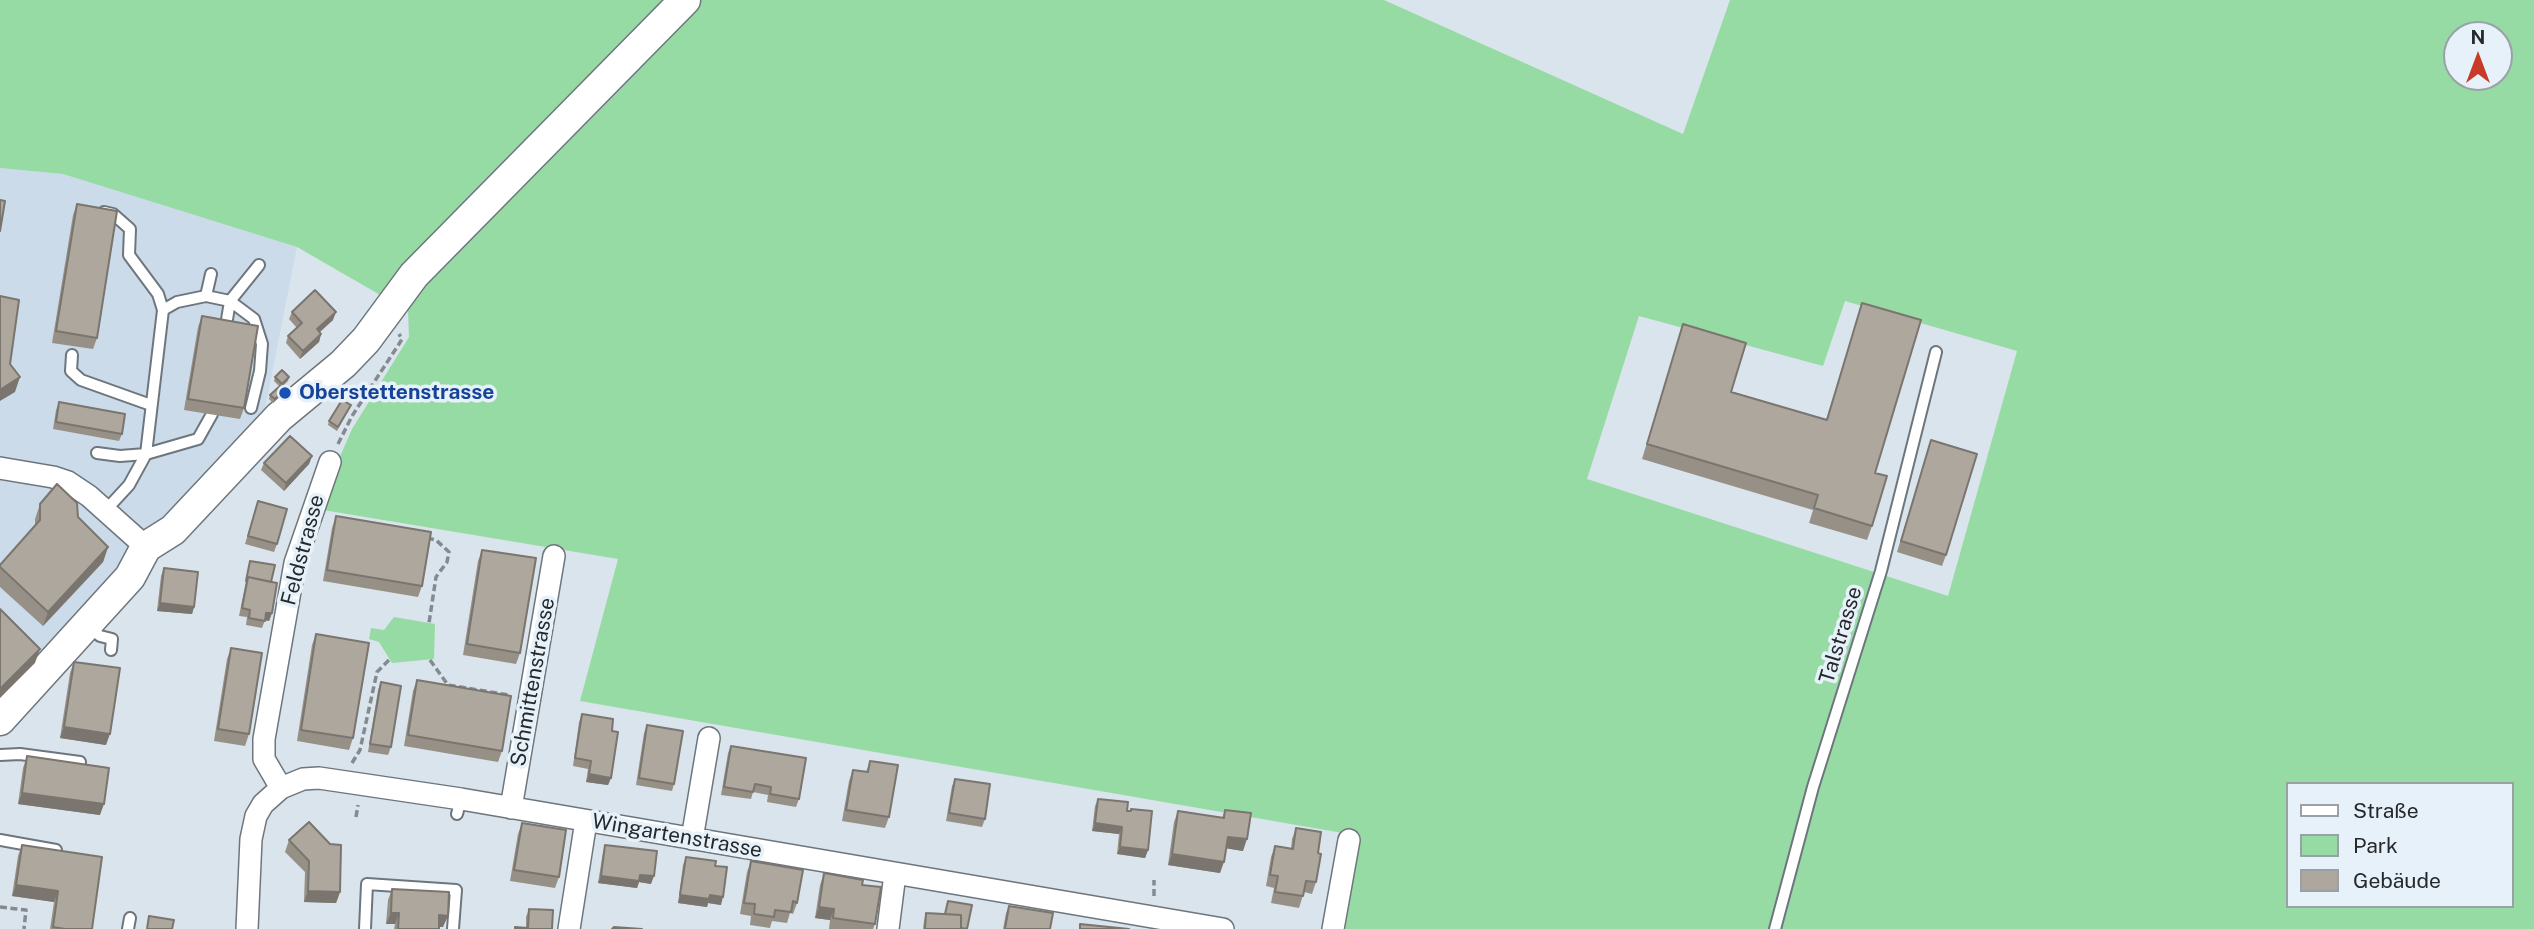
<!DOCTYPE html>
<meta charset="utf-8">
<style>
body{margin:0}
#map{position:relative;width:2534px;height:929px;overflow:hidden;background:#dae4ec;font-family:"Public Sans",sans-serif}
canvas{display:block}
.legend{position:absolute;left:2286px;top:782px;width:228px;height:126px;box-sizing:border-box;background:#e7f1f9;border:2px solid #99a1a7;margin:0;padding:9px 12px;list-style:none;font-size:21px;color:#25292c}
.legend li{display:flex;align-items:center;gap:14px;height:35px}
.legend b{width:35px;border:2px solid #99a1a7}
.north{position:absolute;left:2443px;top:21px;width:70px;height:70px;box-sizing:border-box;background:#e7f1f9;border:2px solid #99a1a7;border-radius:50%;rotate:0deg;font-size:19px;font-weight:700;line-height:28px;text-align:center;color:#25292c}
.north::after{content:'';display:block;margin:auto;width:24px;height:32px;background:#c73b28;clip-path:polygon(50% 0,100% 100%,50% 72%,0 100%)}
</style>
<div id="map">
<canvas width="2534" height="929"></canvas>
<ul class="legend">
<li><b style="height:9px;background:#fff"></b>Straße</li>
<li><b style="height:19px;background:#97dba4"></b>Park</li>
<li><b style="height:19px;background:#aea79d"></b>Gebäude</li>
</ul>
<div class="north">N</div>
</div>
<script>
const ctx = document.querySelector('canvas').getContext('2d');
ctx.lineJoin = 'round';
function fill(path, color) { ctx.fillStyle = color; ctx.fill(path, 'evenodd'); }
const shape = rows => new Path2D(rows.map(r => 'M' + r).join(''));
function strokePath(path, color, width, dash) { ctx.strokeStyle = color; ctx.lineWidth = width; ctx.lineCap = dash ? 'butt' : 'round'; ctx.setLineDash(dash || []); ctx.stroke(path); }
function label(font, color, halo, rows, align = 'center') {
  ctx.font = font + ' "Public Sans",sans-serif'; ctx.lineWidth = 7; ctx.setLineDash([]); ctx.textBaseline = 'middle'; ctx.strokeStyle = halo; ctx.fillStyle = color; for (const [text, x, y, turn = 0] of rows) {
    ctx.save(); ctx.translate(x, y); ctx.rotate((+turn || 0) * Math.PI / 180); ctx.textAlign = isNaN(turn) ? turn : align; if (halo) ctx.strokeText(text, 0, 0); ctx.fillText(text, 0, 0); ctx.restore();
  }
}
const built = shape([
 [0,168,63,174,297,247,264,414,0,699]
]);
const green = shape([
 [0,0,1384,0,1683,134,1730,0,2534,0,2534,929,1345,929,1360,836,580,701,618,559,317,509,352,429,409,337,408,311,297,247,63,174,0,168],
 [2457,35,2499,35,2499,77,2457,77],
 [1845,301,2017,351,1948,596,1587,479,1639,316,1823,366],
 [2287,784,2511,784,2511,906,2287,906],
 [394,617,435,624,434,659,392,663,379,642,369,639,371,628,384,630]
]);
const path = shape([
 [338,444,352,416,399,344,402,339,399,334],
 [427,538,436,540,449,552,447,562,436,577,429,623],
 [430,660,448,685,509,695],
 [352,763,360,750,377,672,390,659],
 [356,817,358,805],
 [1154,896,1154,880],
 [0,907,26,910,24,929]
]);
const lane = shape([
 [104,212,113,214,130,229,129,255,158,294,163,310],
 [206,296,211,274],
 [225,332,230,301,259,265],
 [72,355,71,371,81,380,151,405],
 [97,453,120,456,146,454,198,439,212,414],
 [105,511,129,485,146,454,163,310,177,302,206,296,230,301,254,319,262,344,260,371,251,408],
 [89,627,100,636,112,639,111,650],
 [0,755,20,754,80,762],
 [457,814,461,799],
 [0,840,56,850],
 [128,929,130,918],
 [365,929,367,884,456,890,453,929],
 [1775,929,1813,787,1881,571,1936,352]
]);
const street = shape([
 [0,468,53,477,68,482,89,496,146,547],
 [281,788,264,759,264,739,295,563,330,462],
 [511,808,554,556],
 [692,839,709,738],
 [247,929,251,839,256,816,263,804,281,788,303,779,319,778,461,799,1223,929],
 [569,929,586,821],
 [888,929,895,874],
 [1333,929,1349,840]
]);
const secondary = shape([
 [0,720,130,577,146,547,173,530,279,417,343,364,366,340,414,275,685,0]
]);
const wall = shape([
 [77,204,97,338,93,349,52,343,73,215],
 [1862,303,1875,473,1872,526,1867,540,1809,523,1813,510,1642,459,1683,324,1731,392,1826,420],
 [292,312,333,320,320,332,321,334,319,342,300,359,286,343,288,336,297,328,289,319],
 [202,316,244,408,240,419,184,410,198,327],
 [275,377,289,377,288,381,281,388,282,394,273,403,269,399,270,395,279,386,274,381],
 [59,402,122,434,119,441,53,429,56,410],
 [351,405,337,431,328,425,329,421],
 [1931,440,1946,555,1942,566,1897,552],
 [312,456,309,464,284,491,261,470,264,463],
 [258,501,277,544,274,552,245,544],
 [40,504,108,547,103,562,43,626,0,587,0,565,35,526,35,519],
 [336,516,422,586,418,597,323,581,332,528],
 [482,550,520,653,516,664,463,655,478,561],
 [250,561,271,582,272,613,269,621,265,620,262,628,246,625,247,617,239,616],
 [164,568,194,607,192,614,157,611,161,576],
 [316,634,353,738,349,750,297,741,312,645],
 [231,648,249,734,245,746,214,741,227,659],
 [74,662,106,745,60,738,70,673],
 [417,680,502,751,498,762,404,746,413,691],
 [381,682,391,747,388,755,368,752,378,690],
 [582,714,612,731,611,778,608,785,586,782,588,769,573,766,579,722],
 [647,725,674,784,672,791,636,785,644,733],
 [731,746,799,799,796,807,767,802,768,795,753,792,751,799,721,795,728,753],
 [27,756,100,815,18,804,23,768],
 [870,761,889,817,885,828,842,821,849,781,853,770,866,772],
 [955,779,985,819,982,827,946,821,952,786],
 [1098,799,1127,811,1148,850,1145,858,1117,854,1119,834,1092,831,1095,806],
 [1225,810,1243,851,1226,848,1220,873,1168,865,1174,822,1178,811,1222,818],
 [522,823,559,877,555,888,510,881,518,834],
 [1296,828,1318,853,1316,882,1312,894,1304,892,1299,908,1271,903,1274,888,1266,886,1271,857,1275,846,1291,849,1292,839],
 [289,840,340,892,336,903,304,902,305,872,285,852],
 [22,845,92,929,50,929,54,902,12,896,18,856],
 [605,845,651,884,639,882,637,888,598,883,603,852],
 [686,857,715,866,721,905,708,903,707,907,678,903,683,865],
 [751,861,797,903,793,914,790,913,787,923,772,921,770,928,750,925,751,916,740,914,747,872],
 [824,873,862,885,875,924,873,929,829,929,830,920,815,918,820,885],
 [392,889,443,927,439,927,439,929,394,929,395,924,386,924,388,900],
 [948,901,967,929,923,929,924,921,926,913,945,914],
 [1009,906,1050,929,1003,929,1006,913],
 [529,909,552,929,514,929,515,927,526,928,526,917]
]);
const shadedWall = shape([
 [336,312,333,320,314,337,317,329],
 [321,334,319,342,300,359,303,351],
 [20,377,15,392,0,401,0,390],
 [284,390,282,394,273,403,275,399],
 [312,456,309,464,284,491,286,483],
 [108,547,103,562,43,626,48,612],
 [160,603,194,607,192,614,157,611],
 [266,613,272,613,269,621,264,620],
 [40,649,35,663,0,698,0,689],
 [64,727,110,734,106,745,60,738],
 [589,774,611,778,608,785,586,782],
 [22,793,104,804,100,815,18,804],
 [1095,823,1122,827,1119,834,1092,831],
 [1228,837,1247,839,1243,851,1224,848],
 [1120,847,1148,850,1145,858,1117,854],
 [1172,854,1224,862,1220,873,1168,865],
 [640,875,654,876,651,884,639,882,637,888,598,883,601,876],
 [16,885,58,891,54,902,12,896],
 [308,891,340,892,336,903,304,902],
 [680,895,710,895,723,897,721,905,708,903,707,907,678,903],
 [819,907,834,909,830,920,815,918],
 [391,913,399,913,395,924,386,924],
 [439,915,448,916,443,927,435,927]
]);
const building = shape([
 [0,200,5,201,0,231,0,200],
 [77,204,117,211,97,338,56,331,77,204],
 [315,290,336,312,317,329,321,334,303,351,288,336,302,323,292,312,315,290],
 [0,296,19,300,10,364,20,377,0,390,0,296],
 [1862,303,1921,320,1875,473,1887,476,1872,526,1814,508,1818,495,1647,444,1683,324,1746,343,1731,392,1827,420,1862,303],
 [202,316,258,326,244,408,188,399,202,316],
 [282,370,289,377,282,384,275,377,282,370],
 [280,386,284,390,275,399,270,395,280,386],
 [342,400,351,405,338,427,329,421,342,400],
 [59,402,125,414,122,434,56,422,59,402],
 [290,436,312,456,286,483,264,463,290,436],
 [1931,440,1977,454,1946,555,1901,541,1931,440],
 [57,484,77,503,78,517,108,547,48,612,0,567,0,565,40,520,40,504,57,484],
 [258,501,287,509,277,544,248,536,258,501],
 [336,516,431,532,422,586,327,570,336,516],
 [482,550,536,558,520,653,467,644,482,550],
 [250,561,275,565,271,582,248,577,246,581,250,561],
 [164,568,198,572,194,607,160,603,164,568],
 [248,577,277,583,272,613,266,613,265,621,249,618,250,610,242,608,248,577],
 [0,609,40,649,0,689,0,609],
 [316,634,369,643,353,738,301,730,316,634],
 [231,648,262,653,249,734,218,729,231,648],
 [74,662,120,668,110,734,64,727,74,662],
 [417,680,511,696,502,751,408,735,417,680],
 [381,682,401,686,391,747,370,744,381,682],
 [582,714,613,719,612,731,618,732,611,778,589,774,591,761,575,758,582,714],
 [647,725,683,731,674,784,639,778,647,725],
 [731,746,806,758,799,799,770,794,771,787,755,784,753,792,724,787,731,746],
 [27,756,109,768,104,804,22,793,27,756],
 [870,761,898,765,889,817,846,810,853,770,868,772,870,761],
 [955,779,990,784,985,819,949,813,955,779],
 [1098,799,1128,802,1127,811,1131,811,1131,809,1152,811,1148,850,1120,847,1122,827,1095,823,1098,799],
 [1225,810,1251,813,1247,839,1228,837,1224,862,1172,854,1178,811,1224,818,1225,810],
 [309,822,330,844,341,845,340,892,308,891,309,861,289,840,309,822],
 [522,823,566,830,559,877,514,870,522,823],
 [1296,828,1321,832,1318,853,1321,854,1316,882,1306,881,1303,896,1275,892,1278,876,1270,875,1275,846,1293,849,1296,828],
 [22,845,102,857,92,929,65,929,53,927,58,891,16,885,22,845],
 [605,845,657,851,654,876,640,875,639,881,601,876,605,845],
 [686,857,716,861,715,866,727,867,723,897,710,895,709,899,680,895,686,857],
 [751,861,803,870,797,903,793,901,791,912,775,910,774,917,754,914,755,904,744,903,751,861],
 [824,873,863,880,862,885,881,887,875,924,833,918,834,909,819,907,824,873],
 [392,889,449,892,448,916,439,915,439,929,398,929,399,913,391,913,392,889],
 [948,901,972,905,967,929,961,928,961,915,945,914,948,901],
 [1009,906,1053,913,1050,929,1005,929,1009,906],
 [529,909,553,910,552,929,515,929,515,927,528,928,529,909],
 [926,913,961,915,961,929,925,929,926,913],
 [149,916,174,920,172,929,147,929,149,916],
 [1080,924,1129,929,1080,929,1080,924],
 [614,927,642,929,612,929,614,927]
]);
const markers = [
 [285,393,7,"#1a4fb4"]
];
const transitNames = [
 ["Oberstettenstrasse",299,393]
];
const streetNames = [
 ["Feldstrasse",303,550,-75],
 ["Talstrasse",1841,635,-73],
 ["Schmittenstrasse",533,682,-80],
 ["Wingartenstrasse",677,836,10]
];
fill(built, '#cbdbe9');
fill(green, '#97dba4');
strokePath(lane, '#6d767d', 14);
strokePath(street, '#6d767d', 24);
strokePath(secondary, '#6d767d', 33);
strokePath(path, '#848b90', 3.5, [7, 3.5]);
strokePath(lane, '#fff', 10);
strokePath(street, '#fff', 21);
strokePath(secondary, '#fff', 30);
fill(wall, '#969087');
fill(shadedWall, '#7a756e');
fill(building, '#aea79d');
strokePath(building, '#7a756e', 2);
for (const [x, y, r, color] of markers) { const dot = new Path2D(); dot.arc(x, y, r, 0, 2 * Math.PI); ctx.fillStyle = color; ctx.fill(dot); strokePath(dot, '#e7f1f9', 2.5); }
label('bold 21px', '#164399', '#e7f1f9', transitNames, 'left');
label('21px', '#25292c', '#e7f1f9', streetNames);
</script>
